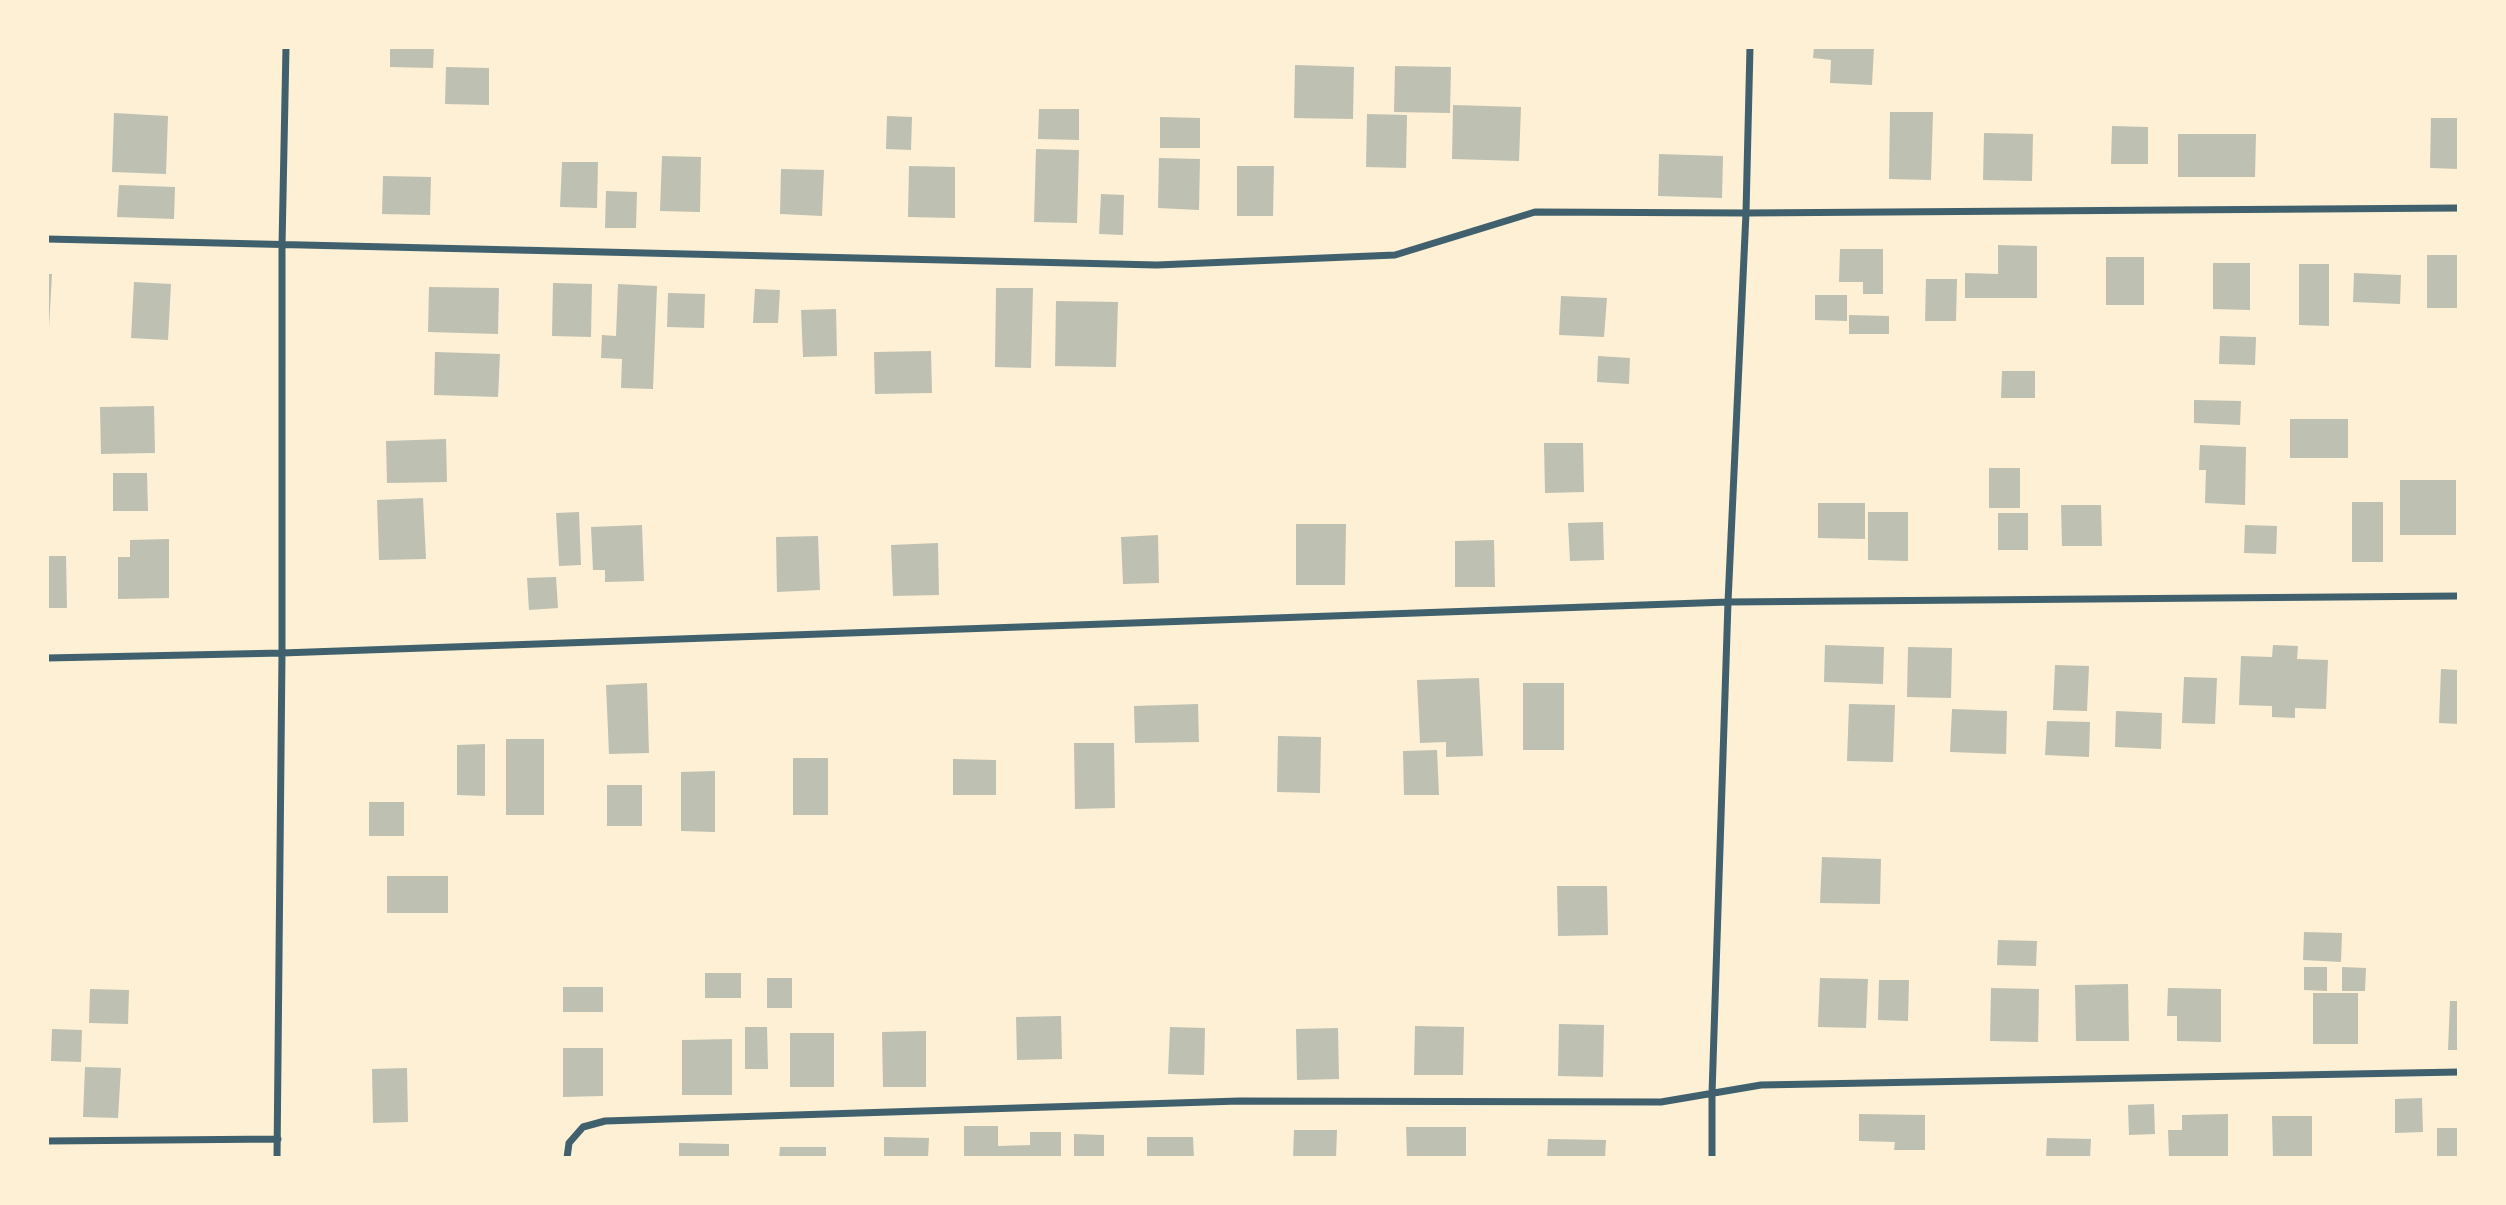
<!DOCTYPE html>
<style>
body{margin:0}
#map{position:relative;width:2506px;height:1205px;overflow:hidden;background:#fdf0d5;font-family:"Fira Sans Condensed",sans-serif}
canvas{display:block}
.frame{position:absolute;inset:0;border:49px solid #fdf0d5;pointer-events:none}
</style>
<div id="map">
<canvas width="2506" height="1205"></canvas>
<div class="frame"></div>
</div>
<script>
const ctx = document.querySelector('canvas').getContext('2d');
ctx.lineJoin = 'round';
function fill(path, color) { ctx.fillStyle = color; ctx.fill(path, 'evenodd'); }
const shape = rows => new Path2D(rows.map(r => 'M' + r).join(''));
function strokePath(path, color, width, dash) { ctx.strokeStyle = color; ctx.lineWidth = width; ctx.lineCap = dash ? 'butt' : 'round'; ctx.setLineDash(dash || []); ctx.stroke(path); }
const building = shape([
 [390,47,434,47,433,68,390,67],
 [1814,47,1874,47,1872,85,1830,83,1831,60,1813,58],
 [1295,65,1354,67,1353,119,1294,118],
 [1395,66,1451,67,1450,113,1394,112],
 [446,67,489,68,489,105,445,104],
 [1453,105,1521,107,1519,161,1452,159],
 [1039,109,1079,109,1079,140,1038,139],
 [1890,112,1933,112,1931,180,1889,179],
 [114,113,168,116,166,174,112,172],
 [1367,114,1407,115,1406,168,1366,167],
 [887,116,912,117,911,150,886,149],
 [1160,117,1200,118,1200,148,1160,148],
 [2431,118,2459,118,2459,169,2430,168],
 [2112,126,2148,127,2148,164,2111,164],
 [1984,133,2033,134,2032,181,1983,180],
 [2178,134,2256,134,2255,177,2178,177],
 [1036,149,1079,150,1077,223,1034,222],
 [1659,154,1723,156,1722,198,1658,196],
 [662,156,701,157,700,212,660,211],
 [1159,158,1200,159,1199,210,1158,208],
 [562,162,598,162,597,208,560,207],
 [909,166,955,167,955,218,908,217],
 [1237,166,1274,166,1273,216,1237,216],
 [781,169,824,170,822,216,780,214],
 [383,176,431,177,430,215,382,214],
 [119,185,175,187,174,219,117,217],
 [606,191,637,192,636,228,605,228],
 [1101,194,1124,195,1123,235,1099,234],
 [1998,245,2037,246,2037,298,1965,298,1965,273,1998,274],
 [1840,249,1883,249,1883,294,1863,294,1863,282,1839,282],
 [2427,255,2459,255,2459,308,2427,308],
 [2106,257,2144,257,2144,305,2106,305],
 [2213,263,2250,263,2250,310,2213,309],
 [2299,264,2329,264,2329,326,2299,325],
 [2354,273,2401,275,2400,304,2353,302],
 [47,274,52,274,49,328,47,328],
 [1926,279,1957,279,1956,321,1925,321],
 [134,282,171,284,168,340,131,338],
 [553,283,592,284,591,337,552,336],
 [618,284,657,286,653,389,621,388,622,359,601,358,602,335,616,336],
 [429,287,499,288,498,334,428,332],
 [996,288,1033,288,1031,368,995,367],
 [755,289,780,290,778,323,753,323],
 [668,293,705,294,704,328,667,327],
 [1815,295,1847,295,1847,321,1815,320],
 [1561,296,1607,298,1604,337,1559,335],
 [1056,301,1118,302,1116,367,1055,366],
 [836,309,837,356,803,357,801,310],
 [1849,315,1889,316,1889,334,1849,334],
 [2220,336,2256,337,2255,365,2219,364],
 [931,351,932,393,875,394,874,352],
 [435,352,500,354,498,397,434,395],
 [1598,356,1630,358,1629,384,1597,382],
 [2002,371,2035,371,2035,398,2001,398],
 [2194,400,2241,401,2240,425,2194,423],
 [154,406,155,453,101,454,100,407],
 [2290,419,2348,419,2348,458,2290,458],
 [446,439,447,482,387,483,386,441],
 [1544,443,1583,443,1584,492,1545,493],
 [2200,445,2246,447,2245,505,2205,503,2206,470,2199,470],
 [1989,468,2020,468,2020,508,1989,508],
 [113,473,147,473,148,511,113,511],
 [2400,480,2456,480,2456,535,2400,535],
 [423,498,426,559,379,560,377,500],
 [2352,502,2383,502,2383,562,2352,562],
 [1818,503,1865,503,1865,539,1818,538],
 [2061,505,2101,505,2102,546,2062,546],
 [579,512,581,565,559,566,556,513],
 [1868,512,1908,512,1908,561,1868,560],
 [1998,513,2028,513,2028,550,1998,550],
 [1603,522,1604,560,1570,561,1568,523],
 [1296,524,1346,524,1345,585,1296,585],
 [642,525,644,581,605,582,605,570,593,570,591,527],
 [2245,525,2277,526,2276,554,2244,553],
 [1158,535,1159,583,1123,584,1121,537],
 [818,536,820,590,777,592,776,537],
 [169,539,169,598,118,599,118,557,130,557,130,540],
 [1494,540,1495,587,1455,587,1455,541],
 [938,543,939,595,893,596,891,545],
 [47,556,66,556,67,608,47,608],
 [556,577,558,608,529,610,527,578],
 [1825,645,1884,647,1883,684,1824,682],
 [2273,645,2298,646,2297,659,2328,660,2326,709,2295,708,2295,718,2272,717,2272,706,2239,705,2241,656,2272,657],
 [1908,647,1952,648,1951,698,1907,697],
 [2055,665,2089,666,2087,711,2053,710],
 [2441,669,2459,670,2459,724,2439,723],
 [2184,677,2217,678,2215,724,2182,723],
 [1479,678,1483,756,1446,757,1446,742,1420,743,1417,680],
 [647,683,649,753,609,754,606,685],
 [1523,683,1564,683,1564,750,1523,750],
 [1198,704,1199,742,1135,743,1134,706],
 [1849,704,1895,705,1893,762,1847,761],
 [1952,709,2007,711,2006,754,1950,752],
 [2116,711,2162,713,2161,749,2115,747],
 [2047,721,2090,722,2089,757,2045,755],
 [1278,736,1321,737,1320,793,1277,792],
 [506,739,544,739,544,815,506,815],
 [1074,743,1114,743,1115,808,1075,809],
 [485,744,485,796,457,795,457,745],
 [1437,750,1439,795,1404,795,1403,751],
 [793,758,828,758,828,815,793,815],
 [953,759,996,760,996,795,953,795],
 [715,771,715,832,681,831,681,772],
 [607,785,642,785,642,826,607,826],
 [369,802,404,802,404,836,369,836],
 [1822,857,1881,859,1880,904,1820,903],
 [387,876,448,876,448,913,387,913],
 [1557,886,1607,886,1608,935,1558,936],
 [2304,932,2342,933,2341,962,2303,960],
 [1998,940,2037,941,2036,966,1997,965],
 [2304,967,2327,967,2327,991,2304,990],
 [2342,967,2366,968,2365,991,2342,991],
 [705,973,741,973,741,998,705,998],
 [767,978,792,978,792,1008,767,1008],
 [1820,978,1868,979,1866,1028,1818,1027],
 [1879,980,1909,980,1908,1021,1878,1020],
 [2128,984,2129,1041,2076,1041,2075,985],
 [563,987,603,987,603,1012,563,1012],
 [1991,988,2039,989,2038,1042,1990,1041],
 [2168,988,2221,989,2221,1042,2177,1041,2177,1016,2167,1016],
 [90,989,129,990,128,1024,89,1023],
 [2313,993,2358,993,2358,1044,2313,1044],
 [2450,1001,2459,1001,2459,1050,2448,1050],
 [1061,1016,1062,1059,1017,1060,1016,1017],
 [1559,1024,1604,1025,1603,1077,1558,1076],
 [1415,1026,1464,1027,1463,1075,1414,1075],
 [745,1027,767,1027,768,1069,745,1069],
 [1170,1027,1205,1028,1204,1075,1168,1074],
 [1338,1028,1339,1079,1297,1080,1296,1029],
 [52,1029,82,1030,81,1062,51,1061],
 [926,1031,926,1087,883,1087,882,1032],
 [790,1033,834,1033,834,1087,790,1087],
 [732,1039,732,1095,682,1095,682,1040],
 [563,1048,603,1048,603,1096,563,1097],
 [85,1067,121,1068,118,1118,83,1117],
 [407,1068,408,1122,373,1123,372,1069],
 [2422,1098,2423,1132,2395,1133,2395,1099],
 [2154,1104,2155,1134,2129,1135,2128,1105],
 [1859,1114,1925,1115,1925,1150,1894,1150,1895,1142,1859,1141],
 [2228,1114,2228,1158,2169,1158,2168,1130,2182,1130,2182,1115],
 [2272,1116,2312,1116,2312,1158,2273,1158],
 [964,1126,998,1126,998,1146,1030,1145,1030,1132,1061,1132,1061,1158,964,1158],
 [1406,1127,1466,1127,1466,1158,1407,1158],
 [2437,1128,2459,1128,2459,1158,2437,1158],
 [1294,1130,1337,1130,1336,1158,1293,1158],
 [1074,1134,1104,1135,1104,1158,1074,1158],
 [884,1137,929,1138,928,1158,884,1158],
 [1147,1137,1193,1137,1194,1158,1147,1158],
 [2047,1138,2091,1139,2090,1158,2046,1158],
 [1548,1139,1606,1140,1605,1158,1547,1158],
 [679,1143,729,1144,729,1158,679,1158],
 [780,1147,826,1147,826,1158,779,1158]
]);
const minor = shape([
 [47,239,1157,265,1395,255,1535,212,1746,213,2459,208],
 [47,658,282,653,1728,602,2459,596],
 [47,1141,278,1139],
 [277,1158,282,653,282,246,286,47],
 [567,1158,569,1143,583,1127,605,1121,1239,1101,1661,1102,1761,1085,2459,1072],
 [1712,1158,1712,1094,1728,602,1746,213,1750,47]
]);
fill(building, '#bec0b2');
strokePath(minor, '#3f606c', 7);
</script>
